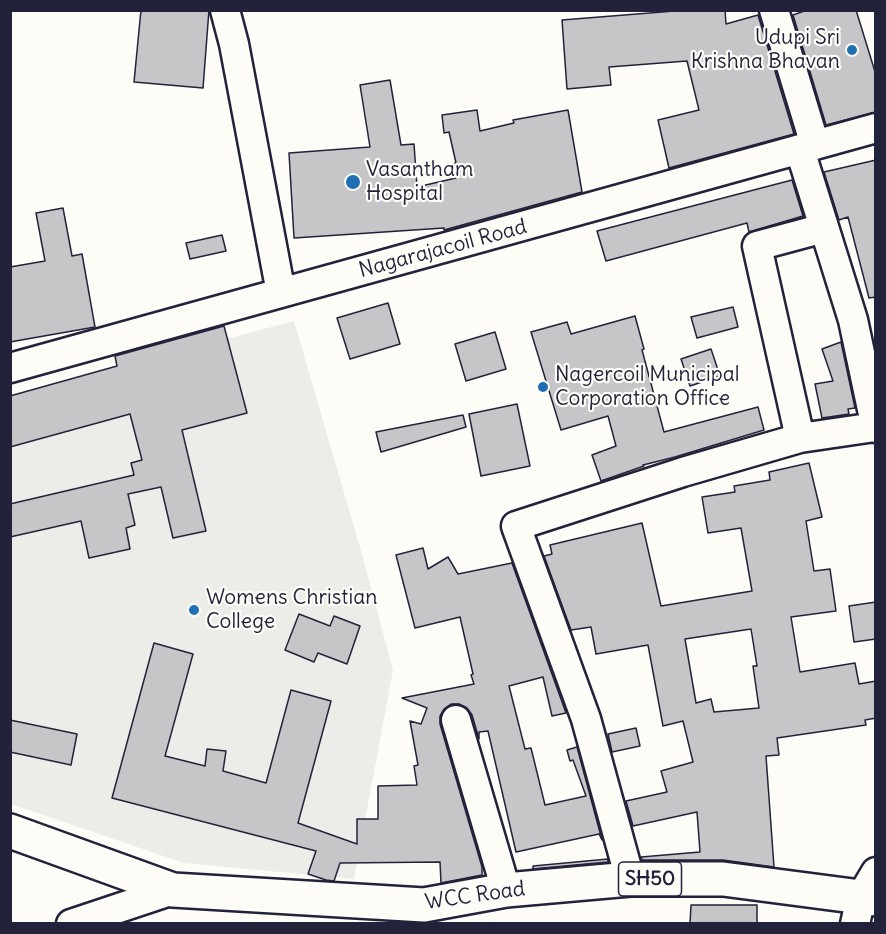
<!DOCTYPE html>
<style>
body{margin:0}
#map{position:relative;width:886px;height:934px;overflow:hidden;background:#fdfcf7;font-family:Delius,sans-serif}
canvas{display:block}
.frame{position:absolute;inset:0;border:12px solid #22223b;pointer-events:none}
</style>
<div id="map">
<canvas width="886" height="934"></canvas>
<div class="frame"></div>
</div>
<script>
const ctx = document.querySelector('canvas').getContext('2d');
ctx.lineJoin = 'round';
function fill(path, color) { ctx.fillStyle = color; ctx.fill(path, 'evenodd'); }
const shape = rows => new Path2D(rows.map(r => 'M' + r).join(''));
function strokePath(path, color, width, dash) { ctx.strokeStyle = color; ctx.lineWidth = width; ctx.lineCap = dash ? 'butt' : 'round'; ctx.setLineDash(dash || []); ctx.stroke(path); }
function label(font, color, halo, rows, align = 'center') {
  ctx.font = font + ' Delius,sans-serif'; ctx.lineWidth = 4.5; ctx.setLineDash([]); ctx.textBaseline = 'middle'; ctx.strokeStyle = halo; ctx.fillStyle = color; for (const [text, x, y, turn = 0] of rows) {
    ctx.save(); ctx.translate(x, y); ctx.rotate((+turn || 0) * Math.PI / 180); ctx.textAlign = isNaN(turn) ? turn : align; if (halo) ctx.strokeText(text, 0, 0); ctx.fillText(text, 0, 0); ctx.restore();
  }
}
const built = shape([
 [294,321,361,551,393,670,354,879,184,863,11,804,11,396]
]);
const building = shape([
 [141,10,209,10,203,88,134,82,141,10],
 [687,10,725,10,726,24,758,15,794,134,669,168,658,120,699,110,687,61,609,67,611,85,567,89,562,20,687,10],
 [807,10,856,10,876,75,876,112,826,125,793,15,807,10],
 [390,80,401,145,414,144,417,187,456,178,452,164,456,163,449,132,444,133,442,115,477,110,480,131,514,123,513,120,568,110,582,192,444,230,444,228,294,238,289,153,370,147,360,85,390,80],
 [876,160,876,297,869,298,848,217,839,220,824,172,876,160],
 [792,180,803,216,749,232,747,223,606,261,597,231,792,180],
 [63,208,72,256,82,254,95,327,10,342,10,267,45,261,36,213,63,208],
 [222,235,226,251,190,259,186,243,222,235],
 [388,303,400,344,350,359,337,318,388,303],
 [733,307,738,327,697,338,691,317,733,307],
 [635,316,644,349,642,350,664,432,758,407,764,430,675,457,643,465,644,466,601,481,592,455,616,446,608,416,561,430,531,332,567,322,571,334,635,316],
 [224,326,247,413,182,430,206,531,173,538,161,487,128,494,135,525,126,528,130,549,89,558,81,521,10,537,10,504,134,475,131,463,142,460,130,414,10,447,10,396,117,366,115,356,224,326],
 [495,332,506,369,466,381,455,344,495,332],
 [841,342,855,408,848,409,849,414,822,418,815,384,833,381,822,349,841,342],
 [711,349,720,376,690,386,681,359,711,349],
 [517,404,530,466,481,476,469,414,517,404],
 [463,415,466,427,381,452,376,432,463,415],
 [809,463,822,517,806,521,814,571,830,569,836,611,791,617,800,672,855,663,859,684,876,681,876,718,865,720,866,725,777,738,779,755,766,756,774,867,723,860,642,860,641,857,700,852,697,812,633,826,626,801,667,792,661,771,693,762,683,721,663,726,648,645,596,654,591,627,571,630,544,556,552,554,550,545,642,523,661,606,752,591,741,528,708,533,702,497,735,492,734,486,770,480,769,472,809,463],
 [751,629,757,666,753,666,759,708,714,712,711,699,696,703,685,639,751,629],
 [423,548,428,569,448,557,458,574,512,563,566,713,552,716,543,677,509,686,525,749,531,748,545,805,586,796,573,760,570,761,567,750,577,747,602,840,599,834,516,852,488,731,479,732,479,739,472,715,467,708,459,704,451,704,444,709,440,716,440,724,482,867,482,875,441,883,440,862,340,863,334,881,326,880,308,874,316,851,112,798,154,643,193,654,165,756,205,766,207,749,226,751,223,771,266,783,291,690,331,701,298,823,357,844,357,819,378,819,378,786,417,785,414,766,418,765,410,721,421,724,427,708,402,698,474,684,471,675,473,674,460,617,415,628,396,555,423,548],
 [876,602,876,639,854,642,849,606,876,602],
 [299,614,330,626,334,616,360,626,347,664,318,653,314,662,285,650,299,614],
 [10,720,77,734,71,765,10,752,10,720],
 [636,728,640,746,612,752,608,734,636,728],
 [608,859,608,862,533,869,533,866,608,859],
 [691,905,757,905,757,924,690,924,691,905]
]);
const minor = shape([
 [225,10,234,44,281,293],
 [774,10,815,145],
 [800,150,853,320,876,428],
 [10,368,876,128],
 [800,438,757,246,824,228],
 [456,720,506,890],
 [630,879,586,719,516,526,683,472,800,438,875,427],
 [71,924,173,890],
 [855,924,861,897,876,872]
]);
const major = shape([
 [10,831,173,890,424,905,506,890,630,879,723,879,876,899]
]);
const markers = [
 [852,50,6,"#1f6fb2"],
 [353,182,8,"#1f6fb2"],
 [543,387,6,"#1f6fb2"],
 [194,610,6,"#1f6fb2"]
];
const shields = [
 [650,879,63]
];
const shieldNames = [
 ["SH50",650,879]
];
const poiNames = [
 ["Udupi Sri",840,38,"right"],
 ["Krishna Bhavan",840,62,"right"],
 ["Vasantham",366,170],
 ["Hospital",366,194],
 ["Nagercoil Municipal",555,375],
 ["Corporation Office",555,399],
 ["Womens Christian",206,598],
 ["College",206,622]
];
const streetNames = [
 ["Nagarajacoil Road",443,249,-15],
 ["WCC Road",475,896,-8]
];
fill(built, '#ecece9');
fill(building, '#c6c6c8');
strokePath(building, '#22223b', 1.5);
strokePath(minor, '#22223b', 33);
strokePath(major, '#22223b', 38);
strokePath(minor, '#fdfcf7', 28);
strokePath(major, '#fdfcf7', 33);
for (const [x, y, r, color] of markers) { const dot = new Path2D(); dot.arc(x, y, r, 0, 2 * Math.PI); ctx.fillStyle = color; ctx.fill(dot); strokePath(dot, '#fdfcf7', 2); }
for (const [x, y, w] of shields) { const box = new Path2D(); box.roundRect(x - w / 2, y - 17, w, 34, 4.5); ctx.fillStyle = '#fdfcf7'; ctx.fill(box); strokePath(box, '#22223b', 1.5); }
label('bold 20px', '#22223b', null, shieldNames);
label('21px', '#22223b', '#fdfcf7', poiNames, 'left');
label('21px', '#22223b', '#fdfcf7', streetNames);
</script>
